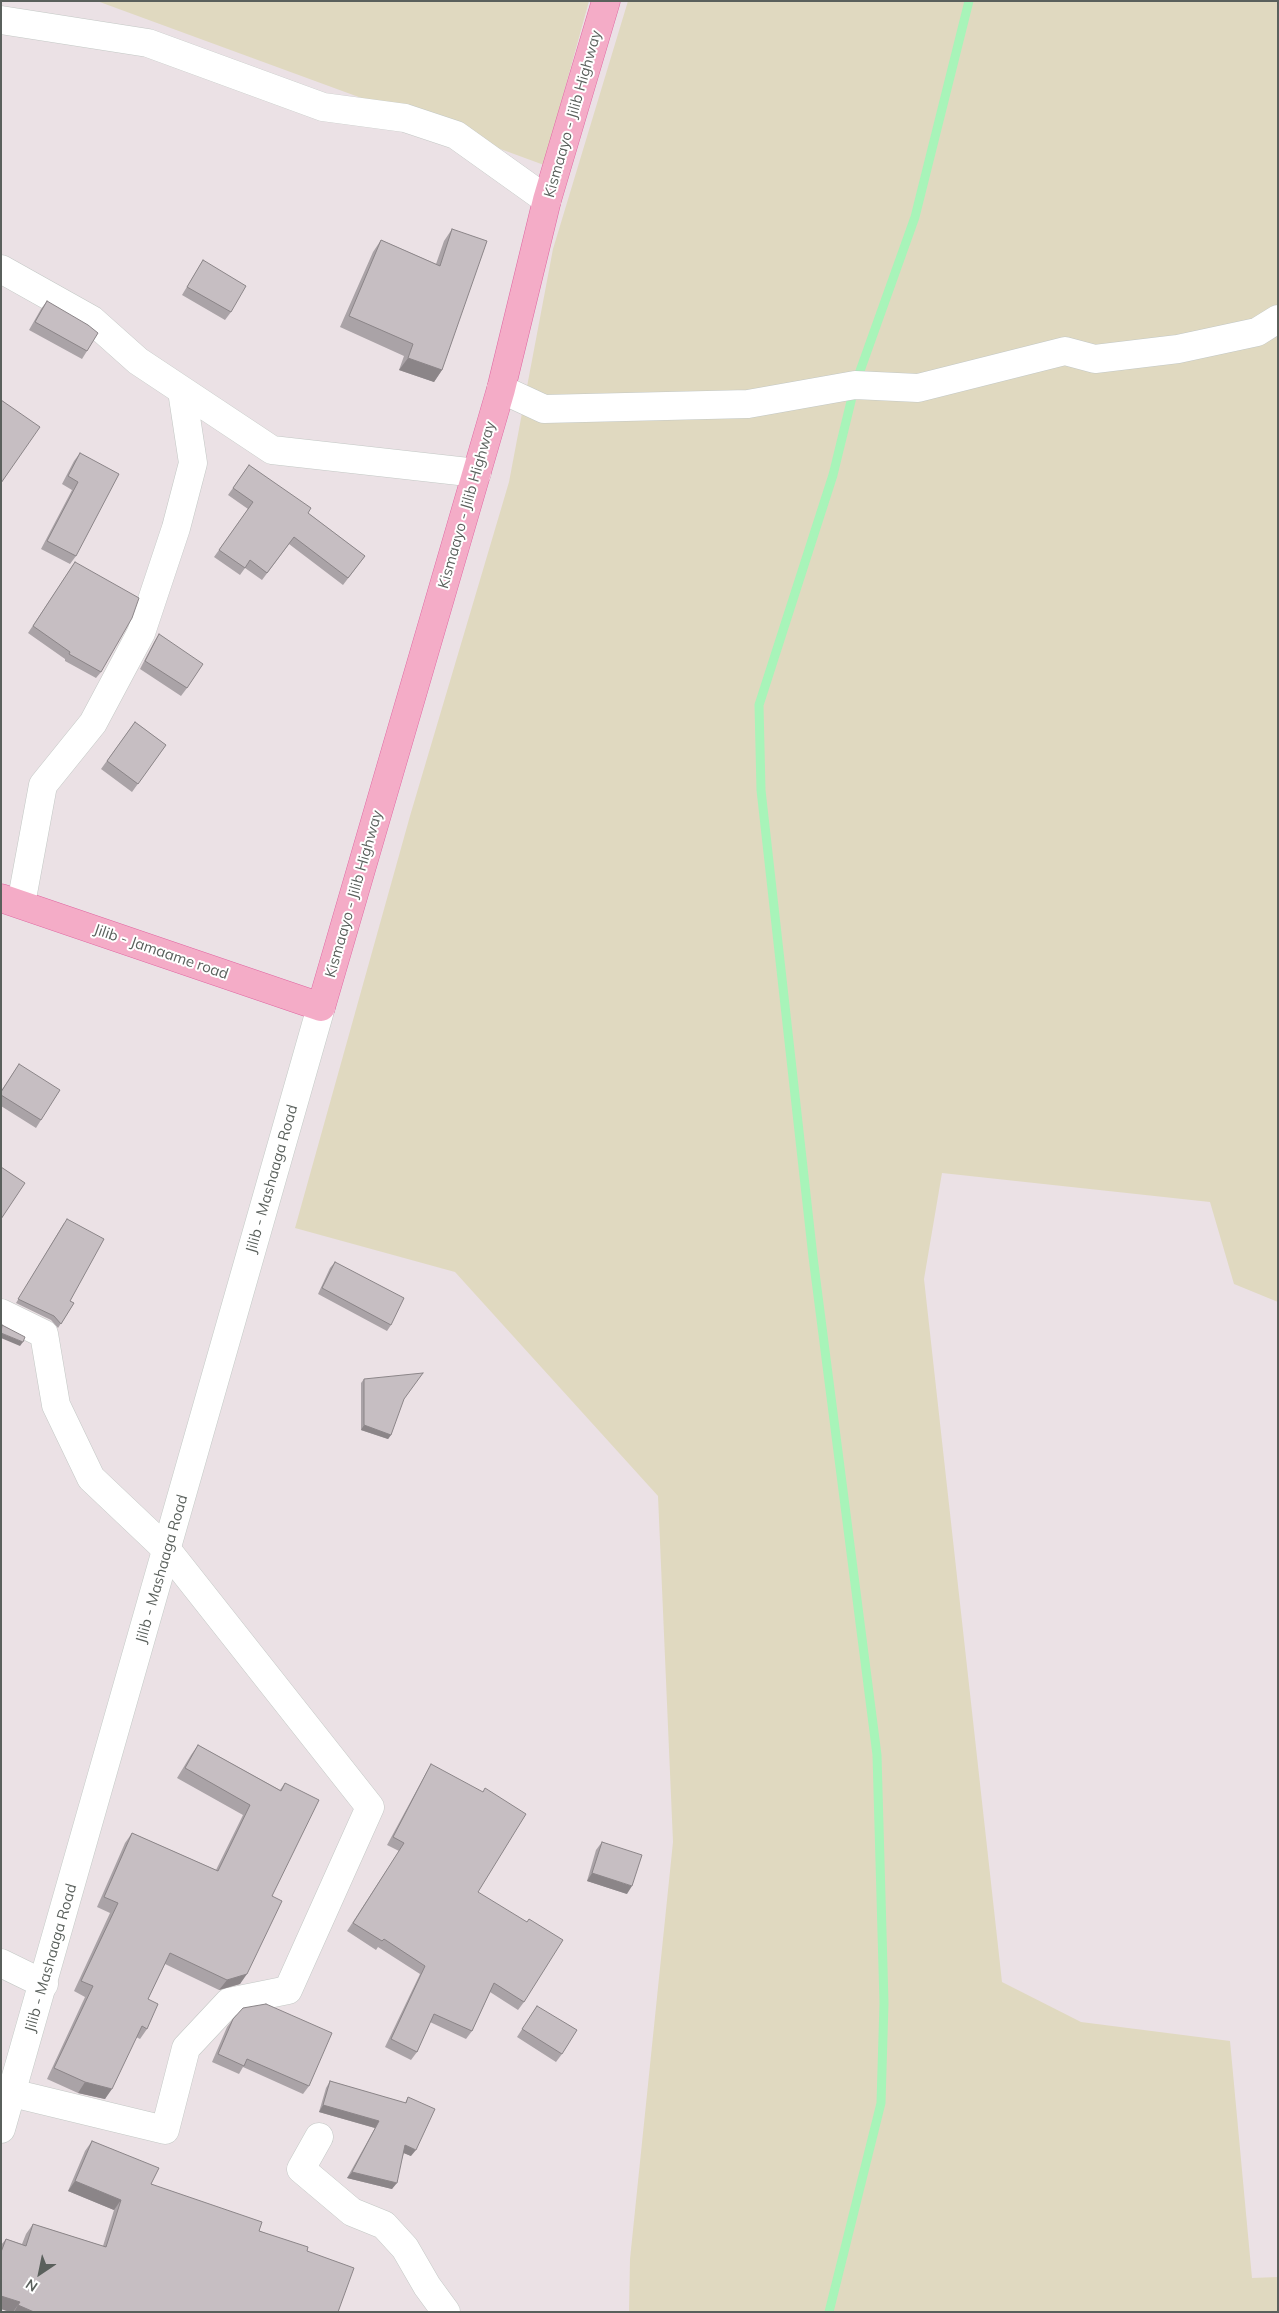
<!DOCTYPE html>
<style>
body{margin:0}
#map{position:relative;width:1279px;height:2313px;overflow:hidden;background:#ebe1e5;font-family:Mulish,sans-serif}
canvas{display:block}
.frame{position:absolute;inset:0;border:2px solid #5a605c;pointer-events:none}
.north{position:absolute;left:15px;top:2248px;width:50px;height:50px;-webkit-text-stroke:4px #fff;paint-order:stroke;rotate:214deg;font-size:14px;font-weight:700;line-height:20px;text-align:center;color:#5a605c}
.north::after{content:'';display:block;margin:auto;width:18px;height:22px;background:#5a605c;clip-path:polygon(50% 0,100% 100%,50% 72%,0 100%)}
</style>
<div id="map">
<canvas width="1279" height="2313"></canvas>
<div class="frame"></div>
<div class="north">N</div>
</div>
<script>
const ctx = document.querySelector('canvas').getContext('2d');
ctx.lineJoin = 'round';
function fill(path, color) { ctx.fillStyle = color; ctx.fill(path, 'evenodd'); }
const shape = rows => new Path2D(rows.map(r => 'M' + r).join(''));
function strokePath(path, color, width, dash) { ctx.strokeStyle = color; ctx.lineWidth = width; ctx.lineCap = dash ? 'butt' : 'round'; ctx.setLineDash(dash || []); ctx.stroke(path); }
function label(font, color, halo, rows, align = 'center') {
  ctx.font = font + ' Mulish,sans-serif'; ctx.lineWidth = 4; ctx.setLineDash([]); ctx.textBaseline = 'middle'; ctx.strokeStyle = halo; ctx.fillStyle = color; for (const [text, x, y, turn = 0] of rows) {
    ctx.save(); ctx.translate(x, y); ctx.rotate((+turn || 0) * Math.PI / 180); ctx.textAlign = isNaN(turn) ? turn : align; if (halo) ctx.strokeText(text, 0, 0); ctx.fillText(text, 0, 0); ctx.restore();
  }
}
const green = shape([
 [97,1,589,1,544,165],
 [628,1,1278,1,1278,1302,1234,1284,1210,1202,942,1173,924,1279,1002,1982,1081,2022,1230,2041,1252,2278,1278,2277,1278,2312,629,2312,630,2259,673,1842,658,1496,455,1272,295,1228,410,816,509,482,553,249]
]);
const stream = shape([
 [829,2312,881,2103,884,2003,877,1755,813,1257,761,790,759,705,833,475,855,385,915,217,969,1]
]);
const minor = shape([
 [1,20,148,43,323,107,405,118,456,135,547,200],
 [1,269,92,320,138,361,272,450,477,473],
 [501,389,544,409,748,404,855,385,918,388,1065,351,1095,359,1178,349,1257,332,1278,319],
 [21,904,43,785,93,723,141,633,176,528,193,463,182,391],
 [1,1313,44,1334,56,1405,91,1478,167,1550,370,1807,288,1990,229,2002,186,2048,165,2130,12,2093],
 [1,1963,44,1984],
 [319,2137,301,2169,352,2212,384,2225,405,2248,427,2286,446,2312]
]);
const secondary = shape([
 [1,2129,321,1007]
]);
const primary = shape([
 [1,898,321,1007,501,389,547,200,606,1]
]);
const wall = shape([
 [452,229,442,370,434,382,399,370,404,356,340,327,373,252,381,240,436,264,444,241],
 [203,260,231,312,225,320,182,295],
 [47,301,87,351,82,359,29,330,41,309],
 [80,453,76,556,70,564,41,549,72,490,62,484,74,461],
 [249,465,308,513,365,556,343,585,289,544,262,580,245,568,240,575,214,557,248,509,228,495],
 [75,562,101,672,96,678,65,661,65,659,28,633],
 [159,634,187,688,181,696,140,669,154,642],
 [135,722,166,745,132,792,101,769],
 [19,1064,41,1120,36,1128,1,1106,1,1091],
 [64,1223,70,1301,74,1303,58,1328,51,1320,16,1303],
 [335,1262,391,1325,387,1331,318,1294,330,1268],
 [364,1379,391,1435,388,1439,361,1430,361,1383],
 [198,1745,280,1790,285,1783,272,1896,240,1984,219,1990,165,1964,148,1999,147,2029,140,2039,136,2037,105,2099,78,2093,47,2079,85,1997,74,1991,110,1913,97,1907,125,1843,132,1833,216,1870,243,1815,177,1778,191,1755],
 [431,1764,478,1892,524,2002,518,2010,490,1992,472,2031,466,2039,430,2022,417,2052,411,2060,385,2047,420,1974,378,1947,376,1950,347,1931,399,1851,387,1845,426,1773],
 [602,1842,627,1894,587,1881,596,1850],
 [537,2006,562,2054,556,2062,517,2037],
 [233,2019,309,2086,303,2094,243,2067,239,2074,212,2062,227,2027],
 [330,2081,405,2103,408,2097,411,2156,404,2153,392,2189,347,2178,375,2128,319,2112,326,2088],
 [92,2141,151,2184,307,2251,338,2312,10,2312,1,2309,1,2245,6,2239,22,2244,26,2234,33,2224,103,2246,114,2210,68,2191,85,2151]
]);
const shadedWall = shape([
 [408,358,442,370,434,382,399,370],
 [1,1333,23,1342,20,1346,1,1338],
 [364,1425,391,1435,388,1439,361,1430],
 [592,1873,632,1886,627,1894,587,1881],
 [247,1974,240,1984,219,1990,227,1980],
 [85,2082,112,2089,105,2099,78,2093],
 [323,2105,379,2121,375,2128,319,2112],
 [405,2145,416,2150,411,2156,401,2152],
 [352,2172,397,2183,392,2189,347,2178],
 [75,2181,121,2200,114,2210,68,2191],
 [1,2296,20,2302,13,2312,10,2312,1,2309],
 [18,2305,34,2312,14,2312]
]);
const building = shape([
 [452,229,487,241,442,370,408,358,413,344,349,316,381,240,440,266,452,229],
 [203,260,246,286,231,312,187,287,203,260],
 [47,301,88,325,98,333,87,351,35,322,47,301],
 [1,400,40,427,1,483,1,400],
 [80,453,119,474,76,556,47,541,78,482,68,476,80,453],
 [249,465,311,508,308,513,365,556,348,578,294,537,267,573,250,560,245,568,219,550,253,502,233,488,249,465],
 [75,562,139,598,132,618,101,672,69,654,70,652,33,626,75,562],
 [159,634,203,664,187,688,145,661,159,634],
 [135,722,166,745,138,784,107,761,135,722],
 [19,1064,60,1090,41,1120,1,1095,1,1092,19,1064],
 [1,1167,25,1183,1,1219,1,1167],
 [67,1219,104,1239,70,1301,74,1303,61,1324,54,1316,18,1299,67,1219],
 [335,1262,404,1298,391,1325,322,1288,335,1262],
 [2,1325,25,1337,23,1342,1,1333,2,1325],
 [423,1373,404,1399,391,1435,364,1425,364,1379,423,1373],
 [198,1745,281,1791,285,1783,319,1800,272,1896,282,1901,247,1974,227,1980,170,1953,148,1999,158,2004,147,2029,142,2026,112,2089,85,2082,54,2068,93,1986,81,1981,118,1903,104,1897,132,1833,218,1871,250,1805,185,1768,198,1745],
 [431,1764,483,1792,485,1788,526,1814,478,1892,527,1922,529,1919,563,1940,524,2002,494,1983,472,2031,434,2014,417,2052,391,2039,425,1966,384,1939,382,1941,353,1923,404,1843,393,1837,431,1764],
 [602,1842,642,1855,632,1886,592,1873,602,1842],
 [266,2004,332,2033,309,2086,247,2059,244,2066,218,2054,233,2019,243,2008,266,2004],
 [537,2006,577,2030,562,2054,522,2029,537,2006],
 [330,2081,406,2103,408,2097,435,2109,416,2150,405,2145,397,2183,352,2172,379,2121,323,2105,330,2081],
 [92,2141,159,2168,151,2184,262,2222,259,2231,308,2247,307,2251,354,2268,338,2312,34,2312,18,2305,20,2302,1,2296,1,2252,6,2239,26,2246,33,2224,106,2247,121,2200,75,2181,92,2141]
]);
const streetNames = [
 ["Kismaayo - Jilib Highway",573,114,-74],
 ["Kismaayo - Jilib Highway",467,505,-74],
 ["Kismaayo - Jilib Highway",354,894,-74],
 ["Jilib - Jamaame road",161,952,19],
 ["Jilib - Mashaaga Road",272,1179,-74],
 ["Jilib - Mashaaga Road",162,1569,-74],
 ["Jilib - Mashaaga Road",51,1958,-74]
];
fill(green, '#e0d9c0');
strokePath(stream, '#a8f4b9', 9);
strokePath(minor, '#c3c8c5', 29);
strokePath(secondary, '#c3cac6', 29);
strokePath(primary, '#df66a1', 29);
strokePath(minor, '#fff', 28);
strokePath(secondary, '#fff', 28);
strokePath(primary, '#f4acc7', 28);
fill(wall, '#aaa3a7');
fill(shadedWall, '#8b8588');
fill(building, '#c6bec2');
strokePath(building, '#8b8588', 1);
label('15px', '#5a605c', '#fff', streetNames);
</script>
